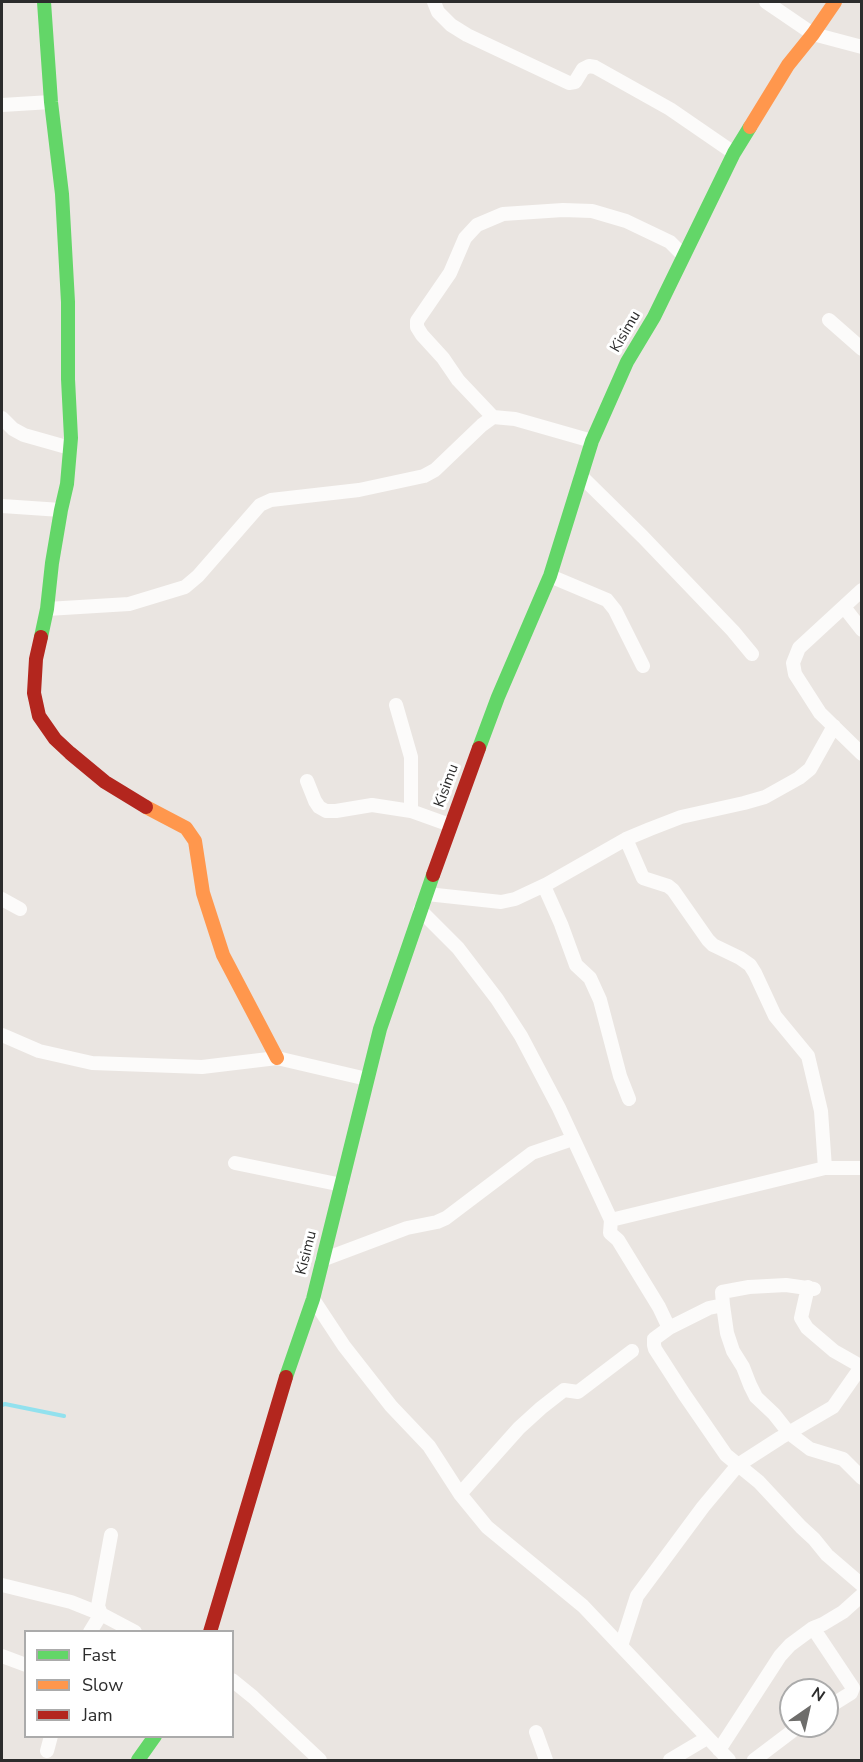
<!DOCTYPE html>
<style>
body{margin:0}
#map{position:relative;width:863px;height:1762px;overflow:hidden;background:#eae5e1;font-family:"Nunito Sans",sans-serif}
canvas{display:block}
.frame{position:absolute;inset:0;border:3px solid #2c2c2c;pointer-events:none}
.legend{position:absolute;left:24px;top:1630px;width:210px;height:108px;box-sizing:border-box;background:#fff;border:2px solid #ababab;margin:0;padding:8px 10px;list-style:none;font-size:18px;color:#2c2c2c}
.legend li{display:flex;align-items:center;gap:12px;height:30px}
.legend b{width:30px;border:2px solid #ababab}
.north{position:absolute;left:779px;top:1678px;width:60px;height:60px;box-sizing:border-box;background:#fff;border:2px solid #ababab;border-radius:50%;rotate:34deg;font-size:16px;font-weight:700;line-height:24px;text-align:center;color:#2c2c2c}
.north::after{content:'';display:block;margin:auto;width:21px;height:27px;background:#6e6d6b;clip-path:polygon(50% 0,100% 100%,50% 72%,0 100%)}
</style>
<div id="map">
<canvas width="863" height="1762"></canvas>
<div class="frame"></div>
<ul class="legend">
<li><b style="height:8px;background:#63d668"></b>Fast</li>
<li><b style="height:8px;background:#ff974d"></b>Slow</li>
<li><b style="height:8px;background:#b3261e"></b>Jam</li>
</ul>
<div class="north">N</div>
</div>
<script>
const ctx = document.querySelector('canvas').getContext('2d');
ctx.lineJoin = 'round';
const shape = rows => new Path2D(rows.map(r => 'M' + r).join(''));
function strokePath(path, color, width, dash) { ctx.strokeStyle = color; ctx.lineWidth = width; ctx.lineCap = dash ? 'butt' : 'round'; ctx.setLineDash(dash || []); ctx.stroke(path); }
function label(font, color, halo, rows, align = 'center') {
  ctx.font = font + ' "Nunito Sans",sans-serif'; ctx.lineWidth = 6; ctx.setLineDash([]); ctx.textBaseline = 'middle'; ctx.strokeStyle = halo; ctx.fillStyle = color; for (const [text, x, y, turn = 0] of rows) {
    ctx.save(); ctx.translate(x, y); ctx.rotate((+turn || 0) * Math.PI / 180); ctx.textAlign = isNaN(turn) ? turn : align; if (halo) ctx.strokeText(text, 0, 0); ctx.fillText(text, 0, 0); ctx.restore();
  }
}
const stream = shape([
 [2,1405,5,1404,64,1416]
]);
const street = shape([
 [434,2,438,12,451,25,467,35,569,83,575,82,583,69,589,66,595,67,670,109,734,153],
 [766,2,813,34,862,47],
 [2,105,51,102],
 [829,320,862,349],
 [493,417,458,380,443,358,422,335,417,327,417,321,450,273,465,238,477,225,503,214,563,210,592,211,626,221,670,242,683,255],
 [2,418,13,429,24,435,70,448],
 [581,476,643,537,733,631,752,654],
 [2,506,61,510],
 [550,576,607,600,615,610,643,666],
 [862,590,799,648,793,663,795,674,820,713,862,754],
 [844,607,862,630],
 [47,609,129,604,185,587,198,576,260,505,271,500,359,490,424,476,435,470,482,425,493,417,515,419,592,441],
 [396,705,411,757,411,811],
 [307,781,315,801,319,807,326,811,336,811,372,805,411,811,450,825],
 [626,839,643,878,668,886,673,890,708,940,713,945,740,958,750,965,755,973,775,1016,808,1056,821,1111,825,1168],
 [544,886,561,924,576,965,590,978,600,1000,620,1076,629,1099],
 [427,894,501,902,515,899,547,884,626,839,650,829,681,817,744,803,765,797,799,778,810,769,834,726],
 [2,899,20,909],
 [420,910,458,948,497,999,521,1036,559,1108,611,1220,825,1168,862,1168],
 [2,1035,39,1051,92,1063,202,1067,277,1058,367,1079],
 [235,1163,342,1185],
 [611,1220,610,1233,618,1240,659,1307,669,1328],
 [322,1260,407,1228,437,1222,446,1218,532,1153,573,1139],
 [808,1287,801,1318,807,1328,834,1351,862,1367],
 [814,1289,786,1285,749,1287,722,1292,723,1305,709,1308,669,1328,654,1339,654,1345,655,1349,684,1394,726,1455,759,1482,801,1527,814,1539,827,1555,862,1585],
 [313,1299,344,1346,391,1406,429,1446,460,1494,487,1527,583,1606,729,1760],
 [723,1305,727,1333,733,1351,743,1367,750,1385,756,1397,774,1414,789,1433,810,1449,843,1459,862,1478],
 [460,1494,519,1428,541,1408,564,1390,578,1392,632,1351],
 [2,1585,71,1602,101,1614,135,1632],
 [813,1628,853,1688,851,1693,827,1708],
 [90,1632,101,1614,98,1606,111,1535],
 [621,1646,637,1596,703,1507,738,1465,780,1438,833,1407,861,1367],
 [2,1656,26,1665],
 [232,1680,253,1697,320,1760],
 [536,1732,546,1760],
 [719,1750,780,1656,790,1645,813,1628,823,1624,843,1612,862,1595],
 [47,1751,51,1736],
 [670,1760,707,1738],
 [754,1760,799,1726]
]);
const fast = shape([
 [41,637,47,609,52,563,61,510,67,484,71,438,68,379,68,302,62,194,51,102,44,2],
 [479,748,498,697,550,576,592,441,627,362,654,317,734,153,750,127],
 [286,1377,313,1299,380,1029,433,875],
 [138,1760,155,1736]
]);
const slow = shape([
 [750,127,788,65,813,34,835,2],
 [146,807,186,828,195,841,203,893,223,955,277,1058]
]);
const jam = shape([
 [41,637,36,659,34,693,39,716,55,739,70,753,105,782,146,807],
 [433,875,479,748],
 [210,1632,286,1377]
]);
const streetNames = [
 ["Kisimu",626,332,-60],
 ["Kisimu",447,786,-70],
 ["Kisimu",307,1253,-76]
];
strokePath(stream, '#92e1ee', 4);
strokePath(street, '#fcfbfa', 14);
strokePath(fast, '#63d668', 14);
strokePath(slow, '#ff974d', 14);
strokePath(jam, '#b3261e', 14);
label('15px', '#2c2c2c', '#fff', streetNames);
</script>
